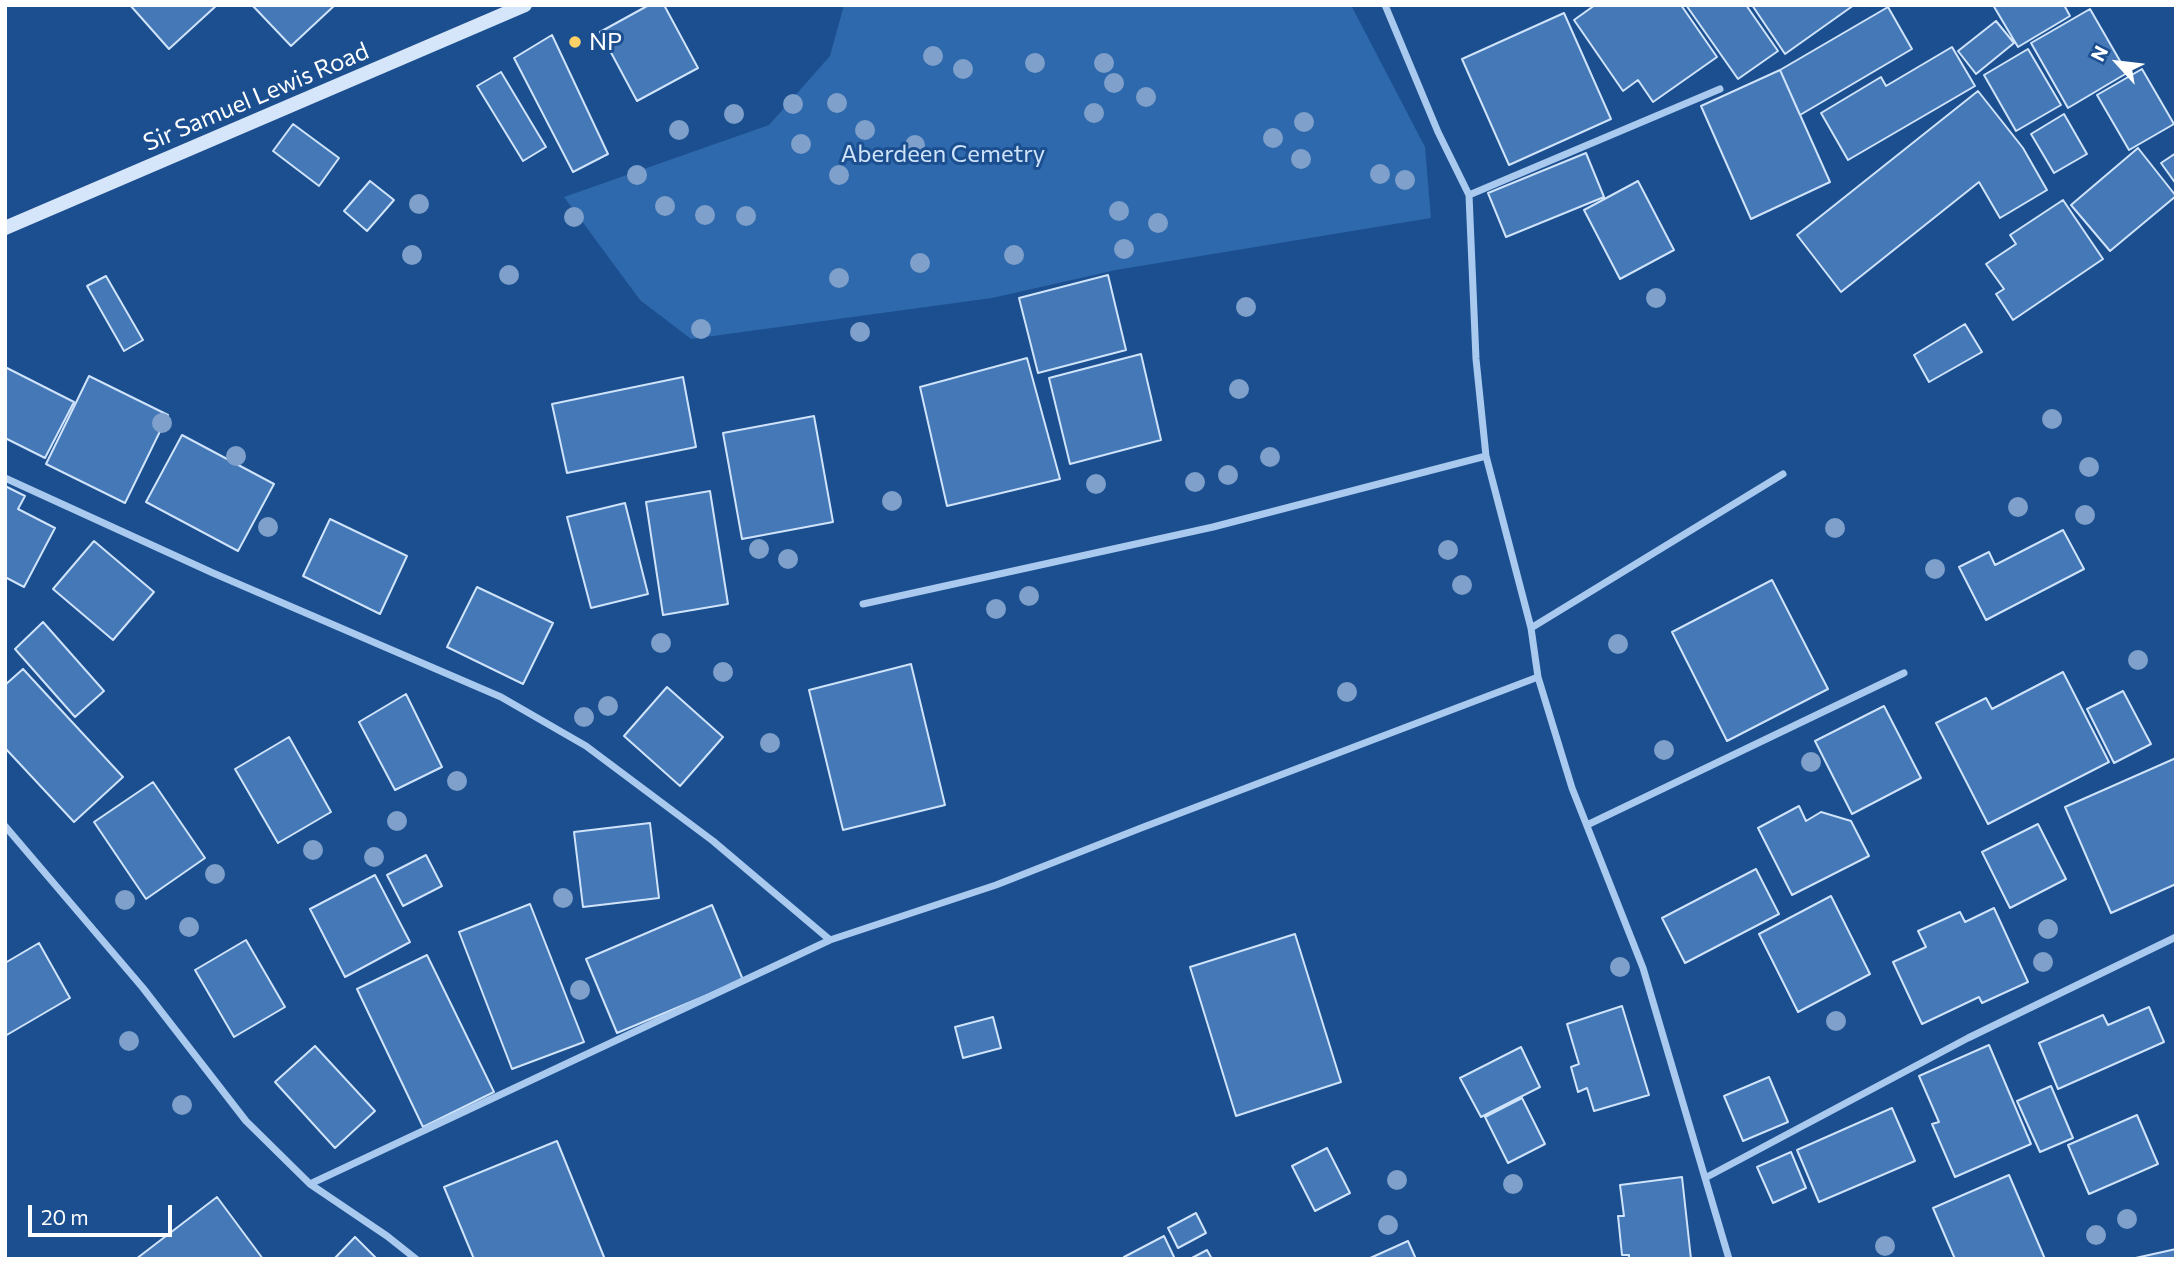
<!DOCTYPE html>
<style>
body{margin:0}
#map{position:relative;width:2181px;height:1264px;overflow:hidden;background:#1b4f8f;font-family:Commissioner,sans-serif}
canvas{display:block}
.frame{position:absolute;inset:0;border:7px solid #fff;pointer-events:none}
.north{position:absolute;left:2083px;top:28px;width:70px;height:70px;-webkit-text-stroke:5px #1b4f8f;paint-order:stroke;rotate:297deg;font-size:19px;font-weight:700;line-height:28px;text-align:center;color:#fff}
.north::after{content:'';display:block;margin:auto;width:24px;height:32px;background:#fff;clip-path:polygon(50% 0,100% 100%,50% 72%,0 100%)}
.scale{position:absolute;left:28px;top:1205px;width:144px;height:32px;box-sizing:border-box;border:4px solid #fff;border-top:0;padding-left:9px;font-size:21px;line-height:24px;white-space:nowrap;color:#fff;-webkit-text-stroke:5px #1b4f8f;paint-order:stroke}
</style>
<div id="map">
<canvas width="2181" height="1264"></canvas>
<div class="frame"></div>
<div class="north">N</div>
<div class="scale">20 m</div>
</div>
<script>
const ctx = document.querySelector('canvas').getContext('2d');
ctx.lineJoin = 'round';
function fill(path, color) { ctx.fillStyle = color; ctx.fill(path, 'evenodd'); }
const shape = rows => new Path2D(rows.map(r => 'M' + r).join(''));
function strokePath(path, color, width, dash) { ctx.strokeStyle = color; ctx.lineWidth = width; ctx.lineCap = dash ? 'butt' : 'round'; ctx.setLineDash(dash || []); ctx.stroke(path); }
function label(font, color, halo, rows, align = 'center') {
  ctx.font = font + ' Commissioner,sans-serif'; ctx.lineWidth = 6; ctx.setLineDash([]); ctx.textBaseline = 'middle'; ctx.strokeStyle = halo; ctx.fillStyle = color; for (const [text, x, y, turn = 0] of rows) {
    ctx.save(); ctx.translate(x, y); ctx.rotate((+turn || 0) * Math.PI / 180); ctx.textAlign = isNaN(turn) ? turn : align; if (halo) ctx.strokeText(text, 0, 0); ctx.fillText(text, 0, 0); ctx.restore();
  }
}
const green = shape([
 [844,5,1351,5,1425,147,1431,218,1116,270,992,298,691,339,640,300,564,197,769,125,830,56]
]);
const building = shape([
 [130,5,217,5,169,49,130,5],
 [252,5,335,5,291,46,252,5],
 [649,5,664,5,698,68,637,101,600,32,649,5],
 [1595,5,1681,5,1717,57,1653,102,1638,80,1623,91,1574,20,1595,5],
 [1686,5,1746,5,1778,51,1738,79,1686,5],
 [1752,5,1854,5,1785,54,1752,5],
 [1993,5,2064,5,2070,16,2018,47,1993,5],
 [1888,7,1912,49,1800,115,1780,70,1888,7],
 [2090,9,2127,73,2068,108,2031,43,2090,9],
 [1564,13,1611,119,1509,165,1462,59,1564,13],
 [1996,21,2014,43,1976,74,1958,51,1996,21],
 [552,35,608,154,573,172,514,58,552,35],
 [1952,47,1975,86,1848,160,1821,113,1881,77,1886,86,1952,47],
 [2028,49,2061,105,2016,131,1984,75,2028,49],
 [2142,69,2174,124,2129,150,2097,95,2142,69],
 [1780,70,1830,182,1751,219,1701,106,1780,70],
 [501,72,546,147,523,161,477,86,501,72],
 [1978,91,2023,148,2047,190,2000,218,1979,182,1841,292,1797,235,1978,91],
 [2064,114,2087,154,2054,173,2031,134,2064,114],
 [293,124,339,158,319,186,273,151,293,124],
 [2138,148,2176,196,2110,251,2071,205,2138,148],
 [1586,153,1604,197,1506,237,1488,193,1586,153],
 [2176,153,2176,184,2161,163,2176,153],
 [370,181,394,200,367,231,344,211,370,181],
 [1638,181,1674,250,1620,279,1584,210,1638,181],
 [2063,200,2103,259,2013,320,1996,294,2004,289,1986,264,2016,244,2010,235,2063,200],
 [1108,275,1126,350,1038,373,1019,298,1108,275],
 [106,276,143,340,124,351,87,286,106,276],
 [1965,324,1982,352,1929,382,1914,355,1965,324],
 [1141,354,1161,440,1070,464,1049,378,1141,354],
 [1027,358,1060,479,947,506,920,387,1027,358],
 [5,367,74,402,45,458,5,438,5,367],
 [89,376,168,415,125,503,46,464,89,376],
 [683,377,696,447,567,473,552,404,683,377],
 [814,416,833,522,742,539,723,433,814,416],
 [182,435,274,484,238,551,146,502,182,435],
 [5,486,25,496,18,509,55,528,24,587,5,577,5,486],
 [710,491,728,604,663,615,646,502,710,491],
 [625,503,648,594,591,608,567,517,625,503],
 [330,519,407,556,380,614,303,576,330,519],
 [2063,530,2084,569,1986,620,1959,567,1989,552,1995,565,2063,530],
 [94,541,154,592,113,640,53,589,94,541],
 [1772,580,1828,689,1727,741,1672,632,1772,580],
 [477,587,553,623,523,684,447,647,477,587],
 [43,622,104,691,75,717,15,649,43,622],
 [911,664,945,805,843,830,809,690,911,664],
 [23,669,123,777,74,822,5,748,5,685,23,669],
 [2063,672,2109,762,1988,824,1936,723,1986,698,1992,709,2063,672],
 [667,687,723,737,680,786,624,736,667,687],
 [2123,691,2151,744,2114,763,2087,709,2123,691],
 [406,694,442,767,395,790,359,722,406,694],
 [1884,706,1921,778,1852,814,1815,741,1884,706],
 [289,737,331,812,278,843,235,769,289,737],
 [2176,758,2176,884,2111,913,2065,807,2176,758],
 [153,782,205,858,146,899,94,822,153,782],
 [1799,806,1806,821,1821,812,1851,821,1869,856,1792,895,1758,828,1799,806],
 [650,823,659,898,583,907,574,832,650,823],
 [2038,824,2066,879,2010,908,1982,852,2038,824],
 [426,855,442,886,403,906,387,875,426,855],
 [1756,869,1779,914,1685,963,1662,918,1756,869],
 [375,875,410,942,345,977,310,909,375,875],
 [1831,896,1870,974,1798,1012,1759,934,1831,896],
 [530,904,584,1042,512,1069,459,932,530,904],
 [712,905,743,980,617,1033,586,959,712,905],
 [1994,908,2028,982,1982,1003,1979,997,1922,1024,1893,962,1926,947,1918,931,1960,912,1965,922,1994,908],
 [1295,934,1341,1082,1236,1116,1190,967,1295,934],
 [246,940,285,1007,234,1037,195,970,246,940],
 [39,943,70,998,5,1036,5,963,39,943],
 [427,955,494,1092,423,1127,357,989,427,955],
 [1622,1006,1649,1095,1594,1111,1587,1088,1578,1092,1571,1067,1579,1064,1567,1024,1622,1006],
 [2149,1007,2164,1042,2058,1089,2039,1043,2103,1015,2108,1025,2149,1007],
 [993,1017,1001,1048,963,1058,955,1027,993,1017],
 [1989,1045,2031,1144,1955,1177,1932,1124,1939,1122,1919,1076,1989,1045],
 [315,1046,375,1111,335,1148,275,1082,315,1046],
 [1521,1047,1540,1087,1481,1117,1460,1078,1521,1047],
 [1769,1077,1788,1122,1743,1141,1724,1096,1769,1077],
 [2051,1086,2073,1138,2040,1152,2017,1101,2051,1086],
 [1522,1098,1545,1144,1508,1163,1485,1117,1522,1098],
 [1892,1108,1915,1161,1819,1202,1797,1150,1892,1108],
 [2137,1115,2158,1164,2089,1194,2068,1145,2137,1115],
 [557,1141,604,1257,601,1259,474,1259,444,1187,557,1141],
 [1327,1148,1350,1193,1315,1211,1292,1166,1327,1148],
 [1791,1152,1806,1188,1773,1203,1757,1167,1791,1152],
 [2009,1175,2045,1259,1955,1259,1933,1208,2009,1175],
 [1682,1177,1691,1259,1629,1259,1629,1255,1622,1255,1618,1216,1624,1216,1620,1185,1682,1177],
 [217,1197,263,1259,136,1259,217,1197],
 [1196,1213,1206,1233,1178,1248,1168,1228,1196,1213],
 [1164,1236,1175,1259,1125,1259,1124,1257,1164,1236],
 [355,1237,377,1259,334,1259,355,1237],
 [1408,1241,1416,1259,1368,1259,1408,1241],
 [2176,1249,2176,1259,2131,1259,2176,1249],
 [1207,1250,1212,1259,1190,1259,1207,1250]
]);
const minor = shape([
 [1385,5,1438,132,1469,195,1476,359,1486,456,1531,628,1538,677,1572,788,1643,968,1729,1259],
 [1469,195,1720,89],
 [5,478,213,573,501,697,586,746,713,841,830,940],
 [863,604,1213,527,1486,456],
 [1531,628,1783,474],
 [1587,825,1904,673],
 [5,826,143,988,246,1121,310,1184,387,1236,416,1259],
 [1705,1178,1968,1038,2176,937],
 [310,1184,830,940,996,885,1141,828,1538,677]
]);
const secondary = shape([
 [5,228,525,5]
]);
const trees = [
 [933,56],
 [1035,63],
 [1104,63],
 [963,69],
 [1114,83],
 [1146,97],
 [837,103],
 [793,104],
 [1094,113],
 [734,114],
 [1304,122],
 [679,130],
 [865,130],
 [1273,138],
 [801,144],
 [915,145],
 [1301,159],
 [1380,174],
 [637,175],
 [839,175],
 [1405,180],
 [419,204],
 [665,206],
 [1119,211],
 [705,215],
 [746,216],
 [574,217],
 [1158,223],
 [1124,249],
 [412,255],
 [1014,255],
 [920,263],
 [509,275],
 [839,278],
 [1656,298],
 [1246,307],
 [701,329],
 [860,332],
 [1239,389],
 [2052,419],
 [162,423],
 [236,456],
 [1270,457],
 [2089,467],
 [1228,475],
 [1195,482],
 [1096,484],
 [892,501],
 [2018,507],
 [2085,515],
 [268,527],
 [1835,528],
 [759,549],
 [1448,550],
 [788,559],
 [1935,569],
 [1462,585],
 [1029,596],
 [996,609],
 [661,643],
 [1618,644],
 [2138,660],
 [723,672],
 [1347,692],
 [608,706],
 [584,717],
 [770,743],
 [1664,750],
 [1811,762],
 [457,781],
 [397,821],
 [313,850],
 [374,857],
 [215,874],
 [563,898],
 [125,900],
 [189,927],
 [2048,929],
 [2043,962],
 [1620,967],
 [580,990],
 [1836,1021],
 [129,1041],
 [182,1105],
 [1397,1180],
 [1513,1184],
 [2127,1219],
 [1388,1225],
 [2096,1235],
 [1885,1246]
];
const markers = [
 [575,42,7,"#ffd166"]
];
const poiNames = [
 ["NP",589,42]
];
const streetNames = [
 ["Sir Samuel Lewis Road",256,97,-23]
];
const parkNames = [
 ["Aberdeen Cemetry",943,154]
];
fill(green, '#2e69ad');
fill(building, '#4478b7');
strokePath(building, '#cfe3fa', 2);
strokePath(minor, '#a9c9ee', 7);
strokePath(secondary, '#d6e6fa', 14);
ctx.fillStyle = '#7ea0ca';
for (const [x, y] of trees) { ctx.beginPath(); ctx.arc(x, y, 10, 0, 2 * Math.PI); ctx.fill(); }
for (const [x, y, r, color] of markers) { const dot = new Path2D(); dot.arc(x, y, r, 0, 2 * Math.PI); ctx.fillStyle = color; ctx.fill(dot); strokePath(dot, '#1b4f8f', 2.5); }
label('24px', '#fff', '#1b4f8f', poiNames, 'left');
label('24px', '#fff', '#1b4f8f', streetNames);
label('24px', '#cfe3fa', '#1b4f8f', parkNames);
</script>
